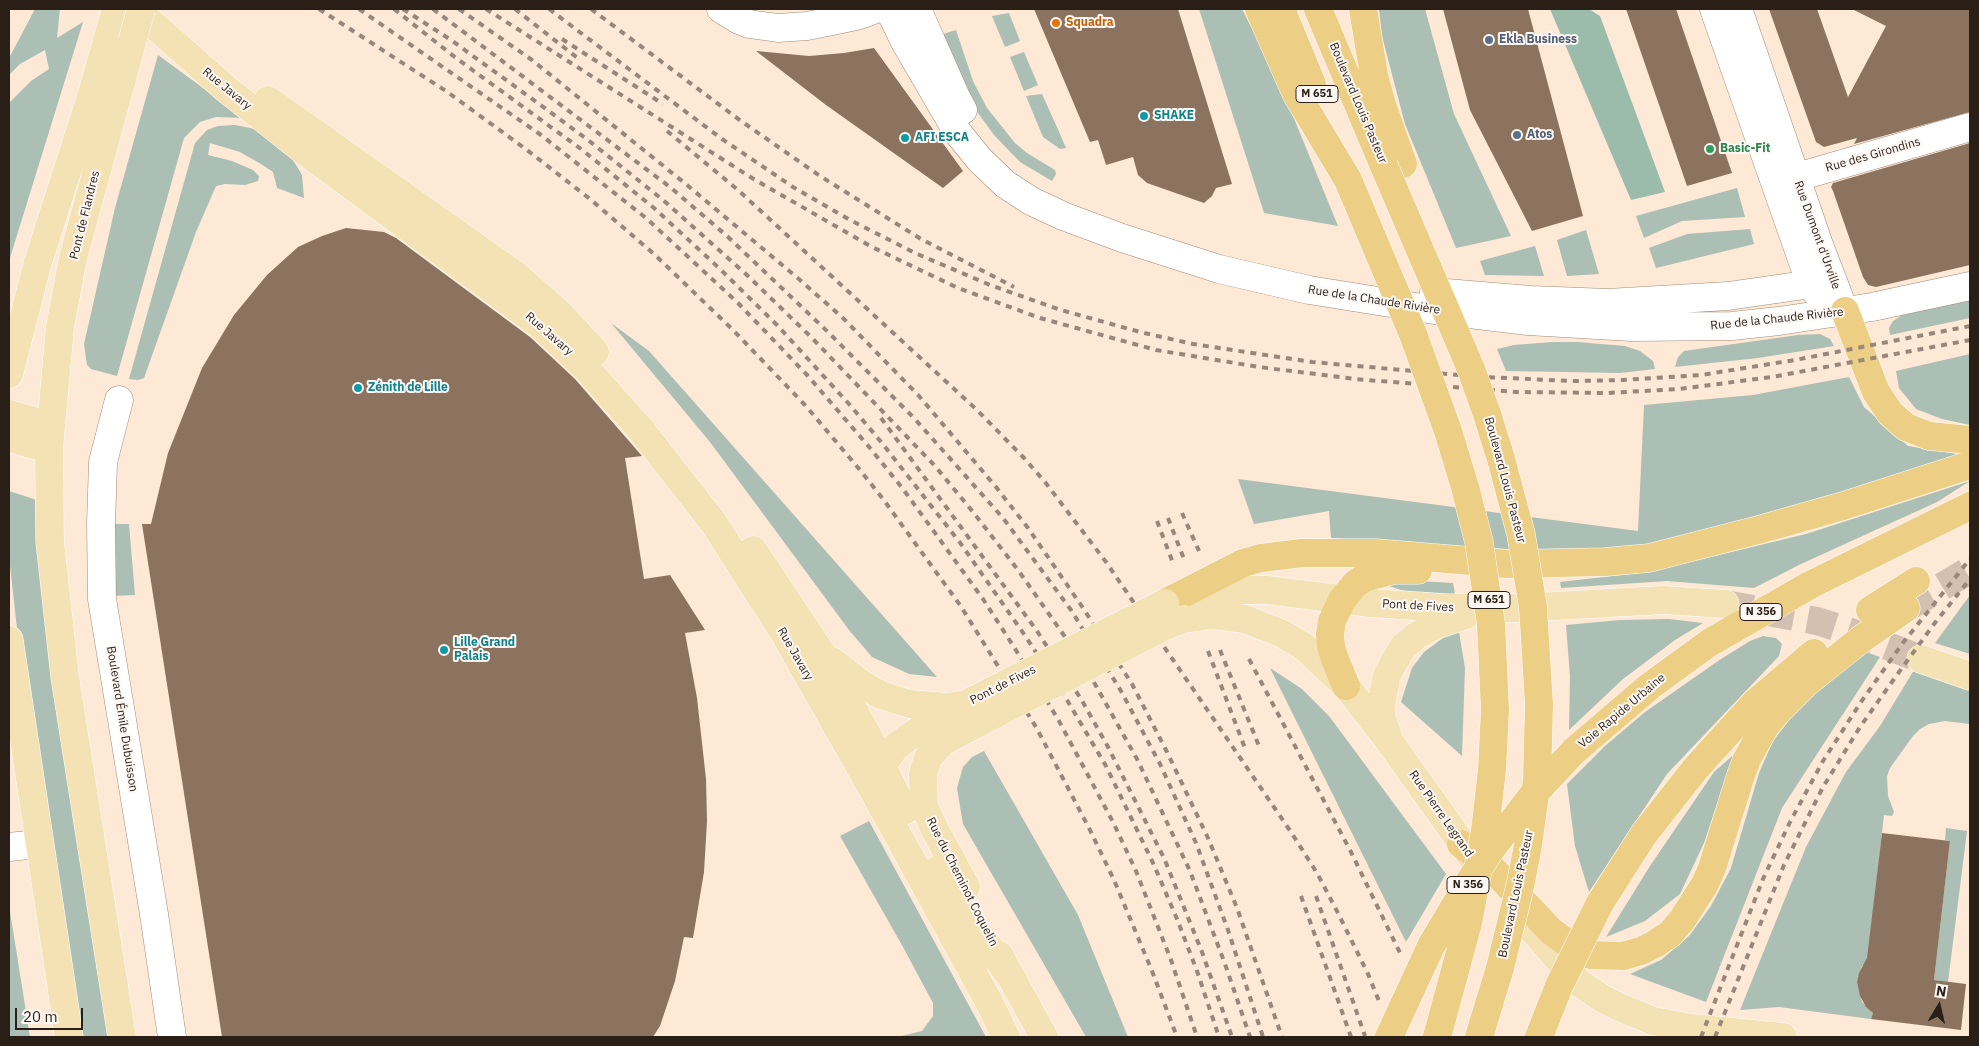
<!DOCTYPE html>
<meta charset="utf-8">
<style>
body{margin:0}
#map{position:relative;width:1979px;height:1046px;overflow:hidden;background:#fee8d6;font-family:"IBM Plex Sans",sans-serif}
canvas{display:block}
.frame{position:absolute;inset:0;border:10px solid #291f17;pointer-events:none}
.north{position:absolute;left:1914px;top:981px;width:50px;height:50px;-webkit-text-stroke:4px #fef8f4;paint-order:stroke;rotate:9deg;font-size:14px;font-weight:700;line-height:20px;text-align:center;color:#291f17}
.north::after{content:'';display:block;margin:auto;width:18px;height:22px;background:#291f17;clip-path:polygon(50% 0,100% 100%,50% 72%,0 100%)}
.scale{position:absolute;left:15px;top:1008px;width:68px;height:22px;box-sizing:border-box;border:2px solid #291f17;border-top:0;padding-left:6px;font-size:15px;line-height:18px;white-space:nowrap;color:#291f17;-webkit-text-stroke:4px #fef8f4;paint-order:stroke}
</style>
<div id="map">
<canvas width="1979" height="1046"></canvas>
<div class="frame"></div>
<div class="north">N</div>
<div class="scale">20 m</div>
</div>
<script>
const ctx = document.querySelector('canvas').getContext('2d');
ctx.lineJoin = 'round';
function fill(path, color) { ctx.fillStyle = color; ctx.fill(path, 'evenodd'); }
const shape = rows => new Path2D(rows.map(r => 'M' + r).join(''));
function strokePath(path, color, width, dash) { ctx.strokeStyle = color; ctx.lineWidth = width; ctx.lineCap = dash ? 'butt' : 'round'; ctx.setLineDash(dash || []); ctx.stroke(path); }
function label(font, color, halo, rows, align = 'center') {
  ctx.font = font + ' "IBM Plex Sans",sans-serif'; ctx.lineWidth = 4; ctx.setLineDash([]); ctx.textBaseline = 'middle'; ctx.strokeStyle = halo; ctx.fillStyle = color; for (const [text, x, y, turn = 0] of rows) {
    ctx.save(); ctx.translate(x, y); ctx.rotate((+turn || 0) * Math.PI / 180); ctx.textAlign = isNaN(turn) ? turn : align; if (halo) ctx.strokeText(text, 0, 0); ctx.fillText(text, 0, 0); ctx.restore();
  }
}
const green = shape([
 [35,9,60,9,57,38,83,22,9,261,9,103,31,81,49,69,45,50,20,64,9,75,9,58],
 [1199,9,1242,9,1277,77,1338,226,1264,213],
 [1379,9,1425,9,1454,114,1511,236,1456,248,1405,124,1382,36],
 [1009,13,1020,41,1005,47,992,16],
 [956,30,973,81,987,108,1015,143,1027,153,1055,170,1056,174,1052,181,1020,162,994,135,978,113,963,85,943,34],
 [1024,52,1038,85,1024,91,1010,57],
 [158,55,244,118,216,117,200,122,184,138,117,376,91,369,87,365,84,344,115,208],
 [1042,94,1060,134,1066,148,1060,149,1043,137,1026,96],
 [235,125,255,129,290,155,302,175,304,198,277,188,273,172,261,164,240,152,210,143,208,155,232,161,253,170,259,176,258,181,245,185,225,184,216,186,196,232,144,378,138,380,129,379,195,143,207,130,218,126],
 [1737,188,1745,217,1682,221,1644,238,1636,216],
 [1750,229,1754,244,1656,268,1649,248,1687,234],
 [1586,230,1599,274,1567,276,1557,240],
 [1535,246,1544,276,1485,275,1480,261],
 [1970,300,1970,318,1890,335,1889,328,1893,321,1902,315],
 [611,323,649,351,937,677,909,674,872,657,849,630,710,442],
 [1820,334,1830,339,1834,346,1758,358,1675,367,1678,357,1684,351,1798,335],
 [1552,342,1577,342,1625,346,1640,351,1653,361,1655,369,1620,373,1506,371,1497,349,1514,345],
 [1970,354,1970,425,1942,419,1916,409,1899,388,1896,371],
 [1849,377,1864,407,1908,446,1969,456,1805,503,1663,542,1622,549,1556,552,1331,538,1329,511,1254,524,1238,479,1638,531,1644,405,1753,395],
 [1970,481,1937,502,1801,564,1754,588,1667,581,1561,588,1560,582,1648,572,1806,534],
 [9,491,37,500,110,1037,79,1037,45,821,17,629,9,556],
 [112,524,129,524,135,595,111,596],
 [1418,581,1453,583,1455,594,1426,594,1401,590,1383,584],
 [1970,595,1970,654,1935,643],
 [1669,619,1703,623,1675,640,1623,679,1569,730,1570,676,1566,625,1620,620],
 [1459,632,1465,668,1462,756,1401,702,1412,668,1424,652,1443,638],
 [1763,636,1776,638,1782,644,1779,656,1667,774,1589,892,1575,846,1567,784,1605,746,1645,712,1721,659,1750,641],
 [1866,652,1880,657,1782,808,1706,1002,1630,974,1661,960,1689,936,1711,906,1731,868,1759,773,1773,741,1797,710,1835,674],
 [1270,668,1302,689,1329,716,1446,874,1406,942],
 [1914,670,1970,689,1970,724,1945,721,1929,724,1920,729,1913,736,1890,768,1887,776,1888,796,1894,812,1892,816,1884,815,1867,966,1862,966,1857,982,1862,1002,1873,1013,1871,1019,1779,1007,1740,1010,1806,847,1846,772,1880,726],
 [1739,750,1723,787,1704,843,1680,894,1645,921,1606,937,1650,866,1714,772],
 [984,751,1078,915,1128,1037,1086,1037,963,824,957,788,963,767,972,757],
 [869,821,986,1037,898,1037,922,1031,933,1016,933,1003,903,947,840,836],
 [1946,828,1967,831,1948,982,1934,980,1950,841,1945,840],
 [9,905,30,1037,9,1037]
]);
const forest = shape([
 [1550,9,1589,9,1600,16,1665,192,1631,200]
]);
const building = shape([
 [1034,9,1178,9,1232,184,1216,188,1212,196,1204,203,1147,183,1138,175,1133,157,1106,165,1098,140,1090,142],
 [1443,9,1528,9,1583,216,1532,231,1470,110],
 [1626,9,1676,9,1732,173,1687,186],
 [1769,9,1817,9,1848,97,1886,26,1852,9,1970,9,1970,112,1854,144,1857,138,1824,147,1816,142],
 [874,48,963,171,943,188,826,105,756,51,809,56,844,53],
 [1970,143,1970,265,1876,287,1868,285,1863,277,1833,191,1831,187,1833,183],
 [346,228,384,232,396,238,530,337,575,379,642,456,625,458,644,579,670,575,705,630,685,633,697,698,706,779,707,821,704,872,693,938,684,937,675,981,660,1026,653,1037,222,1037,142,524,151,524,168,453,202,368,234,315,267,275,298,247,322,236],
 [1882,833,1950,841,1934,980,1966,984,1961,1030,1871,1019,1873,1013,1866,1007,1860,996,1857,982,1859,973,1867,958]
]);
const majorTunnel = shape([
 [1725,604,1817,621,1851,632,1921,659]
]);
const highwayTunnel = shape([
 [1906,608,1970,570]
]);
const minor = shape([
 [721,9,737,19,749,24,778,28,807,26,837,20,860,15,876,9],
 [889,9,905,42,958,133,980,160,1005,184,1031,201,1063,216,1122,238,1219,269,1309,290,1428,309,1528,321,1632,327,1732,326,1779,321,1872,307,1970,286],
 [917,9,955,95,963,110],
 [1714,9,1811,285,1822,300],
 [1738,9,1819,245,1839,297],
 [1780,182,1970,127],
 [1434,292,1530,300,1608,303,1728,296,1833,281],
 [119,400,103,462,101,524,102,599,154,914,172,1037],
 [9,847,38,844]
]);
const major = shape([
 [147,19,225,88,307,153,540,325,586,368,641,430,713,522,784,633,878,799,989,1002,1006,1037],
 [268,100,517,276,558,312,595,352],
 [9,374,38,262,91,97,116,9],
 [9,414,51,426],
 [9,438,49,449],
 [753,550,822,654,867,734,904,811],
 [1181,598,1210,593,1248,590,1267,590,1370,603,1447,608,1518,608,1663,600,1725,604],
 [1184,619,1213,615,1245,619,1283,634,1303,646,1346,686,1389,741,1476,863],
 [9,640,69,1037],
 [1921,659,1970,676],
 [832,661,863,685,881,695,910,704,947,707,966,704],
 [1388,736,1382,719,1381,706,1387,675,1396,659,1403,647,1416,636,1433,626,1466,615],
 [879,780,882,766,896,746,925,726,961,707],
 [937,870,961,909,1007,972],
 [966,887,935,830,924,806,923,774,928,758,941,743,974,725],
 [1518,913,1578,982,1603,999,1619,1007,1653,1021,1691,1028,1783,1037],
 [999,955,1044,1037],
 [122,1037,65,677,50,542,49,449,60,327,73,258,132,42]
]);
const highway = shape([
 [1259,9,1296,93,1348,180],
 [1281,9,1312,84],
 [1318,9,1384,166],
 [1363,9,1374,75,1382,105,1403,164],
 [1845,311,1876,392,1890,413,1906,427,1929,436,1970,440],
 [1165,603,1243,563,1261,558,1302,553,1375,553,1507,564,1605,562,1649,558,1762,529,1843,506,1970,465],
 [1870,610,1916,581],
 [1346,686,1335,659,1331,646,1330,634,1332,621,1342,600,1355,584,1364,578,1394,570,1418,570],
 [1574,751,1650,686,1709,643,1810,585,1970,506],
 [1461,844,1487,863,1551,931,1577,950,1591,955,1623,956,1641,951,1655,944,1670,934,1682,920,1705,884,1712,868,1741,775,1747,759,1766,725,1777,712,1806,683,1860,640,1906,608],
 [1600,903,1644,834,1696,768,1755,703,1814,653],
 [1479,1037,1500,968]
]);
const rail = shape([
 [319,9,446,91,527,150,590,199,654,254,733,330,805,405,860,470,883,499,960,605,1036,727,1090,830,1114,880,1152,971,1177,1037],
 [359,9,541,135,646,218,738,303,808,376,870,448,903,489,983,599,1014,647,1059,721,1113,822,1136,871,1171,960,1197,1037],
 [394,9,456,58,581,149,654,208,719,268,777,325,849,404,882,443,961,544,1026,637,1067,700,1106,766,1154,865,1177,919,1197,971,1219,1037],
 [403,9,451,40,546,109,588,140,663,200,748,276,812,338,935,466,973,512,1018,570,1082,661,1137,759,1190,871,1225,964,1250,1037],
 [433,9,670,187,727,236,828,332,914,418,1003,518,1071,610,1121,691,1160,764,1196,843,1228,930,1263,1037],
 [459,9,532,60,687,185,800,280,844,319,919,396,996,487,1028,528,1083,608,1132,684,1167,752,1208,838,1237,908,1282,1037],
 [486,9,752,178,870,246,958,288,1040,318,1156,350,1259,367,1355,379,1516,392,1607,393,1679,389,1772,377,1970,340],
 [515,9,580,60],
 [549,9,722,139,793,187,850,220,915,253,990,285,1061,310,1140,332,1193,344,1312,362,1482,377,1574,381,1623,380,1701,375,1795,360,1970,326],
 [591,9,741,121,820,176,921,239,1014,287],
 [562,39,663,104],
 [667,131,738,190,977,410,1024,458,1045,482,1106,562,1291,832,1317,873,1339,915,1368,974,1379,1001],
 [881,418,1037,631,1081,699,1107,745,1164,858,1202,952,1232,1037],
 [1182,513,1199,551],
 [1168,518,1184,559],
 [1157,521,1173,563],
 [1220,650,1259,746],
 [1208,651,1246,751],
 [1249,659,1351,852,1401,955],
 [1301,896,1351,1037],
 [1316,896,1365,1036],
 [1701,1037,1763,879,1790,822,1823,761,1861,702,1902,644,1970,559],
 [1715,1037,1784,865,1823,787,1860,727,1894,679,1934,624,1970,579]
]);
const majorBridge = shape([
 [132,42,141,9],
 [966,704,1165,603],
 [974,725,1163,627,1184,619]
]);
const highwayBridge = shape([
 [1384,166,1471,369,1487,414,1501,459,1521,534,1533,607,1539,704,1537,780,1528,845,1521,882,1500,968],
 [1348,180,1413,334,1448,431,1465,487,1479,542,1491,624,1495,710,1492,770,1485,831,1468,923,1437,1037],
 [1389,1037,1431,946,1468,884,1489,852,1532,796,1574,751],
 [1539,1037,1559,986,1600,903]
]);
const markers = [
 [1056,23,5,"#e8710a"],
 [1489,40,5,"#5c6f8a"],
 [1144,116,5,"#0f9aa8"],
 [1517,135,5,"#5c6f8a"],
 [905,138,5,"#0f9aa8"],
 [1710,149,5,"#2e9e5b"],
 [358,388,5,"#0f9aa8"],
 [444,650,5,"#0f9aa8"]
];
const shields = [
 [1317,94,42],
 [1489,600,42],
 [1761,612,42],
 [1468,885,42]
];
const shieldNames = [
 ["M 651",1317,94],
 ["M 651",1489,600],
 ["N 356",1761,612],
 ["N 356",1468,885]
];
const foodNames = [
 ["Squadra",1066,23]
];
const serviceNames = [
 ["Ekla Business",1499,40],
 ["Atos",1527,135]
];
const streetNames = [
 ["Rue Javary",227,89,39],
 ["Boulevard Louis Pasteur",1358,103,67],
 ["Rue des Girondins",1873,155,-16],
 ["Pont de Flandres",85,215,-76],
 ["Rue Dumont d'Urville",1817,235,70],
 ["Rue de la Chaude Rivière",1374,300,9],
 ["Rue de la Chaude Rivière",1777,319,-6],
 ["Rue Javary",549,334,41],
 ["Boulevard Louis Pasteur",1505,480,75],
 ["Pont de Fives",1418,606,3],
 ["Rue Javary",795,654,60],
 ["Pont de Fives",1003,685,-27],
 ["Voie Rapide Urbaine",1622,711,-40],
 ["Boulevard Émile Dubuisson",122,719,81],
 ["Rue Pierre Legrand",1441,814,55],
 ["Rue du Cheminot Coquelin",962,882,63],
 ["Boulevard Louis Pasteur",1516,894,-78]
];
const cultureNames = [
 ["SHAKE",1154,116],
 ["AFI ESCA",915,138],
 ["Zénith de Lille",368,388],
 ["Lille Grand",454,643],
 ["Palais",454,657]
];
const leisureNames = [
 ["Basic-Fit",1720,149]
];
fill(green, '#abbfb4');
fill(forest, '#9cbcab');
fill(building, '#8b735f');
strokePath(majorTunnel, '#d3c0b0', 28, [28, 14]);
strokePath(highwayTunnel, '#d3c0b0', 28, [28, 14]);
strokePath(minor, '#a28974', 29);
strokePath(major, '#fff', 29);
strokePath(highway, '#fff', 29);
strokePath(minor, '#fff', 28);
strokePath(major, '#f4e2b5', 28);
strokePath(highway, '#ecce84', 28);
strokePath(rail, '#97877a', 4, [6, 6]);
strokePath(majorBridge, '#fff', 29, []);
strokePath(highwayBridge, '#fff', 29, []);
strokePath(majorBridge, '#f4e2b5', 28);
strokePath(highwayBridge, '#ecce84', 28);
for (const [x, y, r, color] of markers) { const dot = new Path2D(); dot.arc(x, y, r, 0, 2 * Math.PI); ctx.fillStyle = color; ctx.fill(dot); strokePath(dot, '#fef8f4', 2); }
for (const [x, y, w] of shields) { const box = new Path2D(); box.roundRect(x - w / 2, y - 8.5, w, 17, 4); ctx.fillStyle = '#fef8f4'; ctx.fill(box); strokePath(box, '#291f17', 1); }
label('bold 11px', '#291f17', null, shieldNames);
label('bold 12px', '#c56008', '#fef8f4', foodNames, 'left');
label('bold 12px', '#4e5e75', '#fef8f4', serviceNames, 'left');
label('12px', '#291f17', '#fef8f4', streetNames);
label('bold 12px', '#0d838f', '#fef8f4', cultureNames, 'left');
label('bold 12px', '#27864d', '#fef8f4', leisureNames, 'left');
</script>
